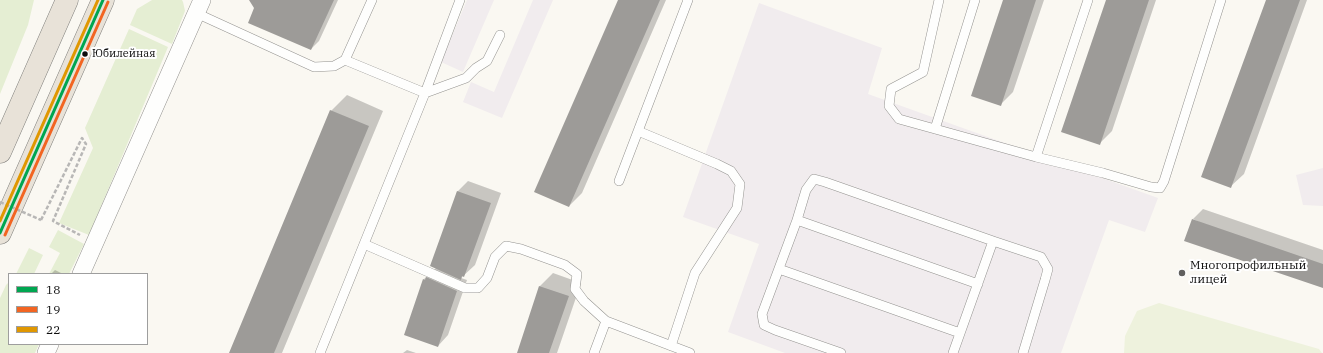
<!DOCTYPE html>
<meta charset="utf-8">
<style>
body{margin:0}
#map{position:relative;width:1323px;height:353px;overflow:hidden;background:#faf8f2;font-family:"IBM Plex Serif",serif}
canvas{display:block}
.legend{position:absolute;left:8px;top:273px;width:140px;height:72px;box-sizing:border-box;background:#fff;border:1px solid #9e9e9e;margin:0;padding:5px 7px;list-style:none;font-size:12px;color:#0d0d0d}
.legend li{display:flex;align-items:center;gap:8px;height:20px}
.legend b{width:20px;border:1px solid #9e9e9e}
</style>
<div id="map">
<canvas width="1323" height="353"></canvas>
<ul class="legend">
<li><b style="height:5px;background:#00a651"></b>18</li>
<li><b style="height:5px;background:#f26522"></b>19</li>
<li><b style="height:5px;background:#e09701"></b>22</li>
</ul>
</div>
<script>
const ctx = document.querySelector('canvas').getContext('2d');
ctx.lineJoin = 'round';
function fill(path, color) { ctx.fillStyle = color; ctx.fill(path, 'evenodd'); }
const shape = rows => new Path2D(rows.map(r => 'M' + r).join(''));
function strokePath(path, color, width, dash) { ctx.strokeStyle = color; ctx.lineWidth = width; ctx.lineCap = dash ? 'butt' : 'round'; ctx.setLineDash(dash || []); ctx.stroke(path); }
function label(font, color, halo, rows, align = 'center') {
  ctx.font = font + ' "IBM Plex Serif",serif'; ctx.lineWidth = 4; ctx.setLineDash([]); ctx.textBaseline = 'middle'; ctx.strokeStyle = halo; ctx.fillStyle = color; for (const [text, x, y, turn = 0] of rows) {
    ctx.save(); ctx.translate(x, y); ctx.rotate((+turn || 0) * Math.PI / 180); ctx.textAlign = isNaN(turn) ? turn : align; if (halo) ctx.strokeText(text, 0, 0); ctx.fillText(text, 0, 0); ctx.restore();
  }
}
const industrial = shape([
 [467,0,494,0,463,72,441,62],
 [533,0,553,0,502,118,463,102,471,82,494,92],
 [759,3,882,48,868,94,1158,198,1145,232,1109,220,1061,353,785,353,728,332,759,244,683,217],
 [1323,168,1323,206,1303,205,1296,175]
]);
const green = shape([
 [0,0,34,0,28,25,0,94],
 [152,0,182,0,183,2,185,11,172,44,130,25,137,9],
 [129,29,168,47,89,235,59,223,93,148,85,128],
 [58,230,84,244,69,274,49,274,60,253,49,247],
 [29,248,43,255,34,274,16,274],
 [9,282,9,344,39,344,35,353,0,353,0,298,6,285]
]);
const pitch = shape([
 [1159,303,1319,349,1322,353,1124,353,1125,336,1137,311]
]);
const shadow = shape([
 [250,0,338,0,319,41,311,49,256,8],
 [619,0,666,0,582,193,569,206],
 [1004,0,1044,0,1013,92,1000,105],
 [1107,0,1156,0,1112,131,1099,144],
 [1267,0,1307,0,1244,174,1231,186],
 [347,95,383,111,282,353,230,353,331,111],
 [468,181,501,193,475,265,461,278,467,280,448,335,438,346,423,280,436,268,457,192],
 [1203,209,1323,250,1323,286,1193,219],
 [55,270,63,274,51,274],
 [553,273,581,283,557,353,518,353,540,286],
 [407,350,416,353,403,353]
]);
const building = shape([
 [249,0,334,0,311,50,248,23,254,8],
 [618,0,660,0,569,207,534,192],
 [1003,0,1036,0,1001,106,971,96],
 [1106,0,1149,0,1100,145,1061,132],
 [1266,0,1300,0,1231,188,1201,177],
 [330,110,369,126,274,353,229,353],
 [457,191,491,203,464,277,462,276,461,280,430,266],
 [1192,219,1323,264,1323,288,1184,241],
 [426,277,457,291,438,347,404,335,423,279,425,280],
 [539,286,569,296,549,353,517,353]
]);
const path = shape([
 [41,220,82,138,86,144,53,221,80,235]
]);
const service = shape([
 [939,0,923,72,891,89,889,106,899,119,1036,157,1103,173,1151,187,1160,188,1164,181,1221,0],
 [196,13,314,67,334,66,345,60,425,93,320,353],
 [345,60,372,0],
 [425,93,466,78,476,68,487,61,500,35],
 [425,93,460,0],
 [935,129,975,0],
 [638,131,717,164,731,171,740,184,737,208,695,273,671,346],
 [1036,157,1088,0],
 [619,181,688,0],
 [797,220,978,284],
 [364,244,465,288,478,288,487,278,495,257,506,246,521,249,565,265,577,274,575,289,584,301,606,321],
 [779,269,960,333],
 [594,353,606,321,690,353],
 [841,353,775,330,764,325,762,314,797,220,806,190,814,179,825,182,993,241],
 [953,353,993,241,1041,257,1048,269,1045,280,1023,353]
]);
const minor = shape([
 [81,274,202,0],
 [46,353,50,344]
]);
const trunk = shape([
 [0,152,67,0],
 [0,233,103,0]
]);
const pathBridge = shape([
 [0,202,41,220]
]);
const bus1 = shape([
 [0,233,103,0]
]);
const bus2 = shape([
 [5,235,108,2]
]);
const bus3 = shape([
 [0,221,98,0]
]);
const markers = [
 [85,54,3.5,"#0d0d0d"],
 [1182,273,4,"#605f5d"]
];
const busNames = [
 ["Юбилейная",92,54]
];
const poiNames = [
 ["Многопрофильный",1190,266],
 ["лицей",1190,280]
];
fill(industrial, '#f1ecee');
fill(green, '#e5eed3');
fill(pitch, '#eef2dd');
fill(shadow, '#0003');
fill(building, '#9d9b98');
strokePath(service, '#949390', 10);
strokePath(minor, '#949390', 18);
strokePath(trunk, '#81807d', 23);
strokePath(path, '#b8b7b6', 2.5, [4, 2]);
strokePath(service, '#fefefd', 9);
strokePath(minor, '#fefefd', 17);
strokePath(trunk, '#e8e2d8', 22);
strokePath(pathBridge, '#b8b7b6', 2.5, [4, 2]);
strokePath(bus1, '#00a651', 3);
strokePath(bus2, '#f26522', 3);
strokePath(bus3, '#e09701', 3);
for (const [x, y, r, color] of markers) { const dot = new Path2D(); dot.arc(x, y, r, 0, 2 * Math.PI); ctx.fillStyle = color; ctx.fill(dot); strokePath(dot, '#fff', 1.5); }
label('11px', '#0d0d0d', '#fff', busNames, 'left');
label('12px', '#0d0d0d', '#fff', poiNames, 'left');
</script>
